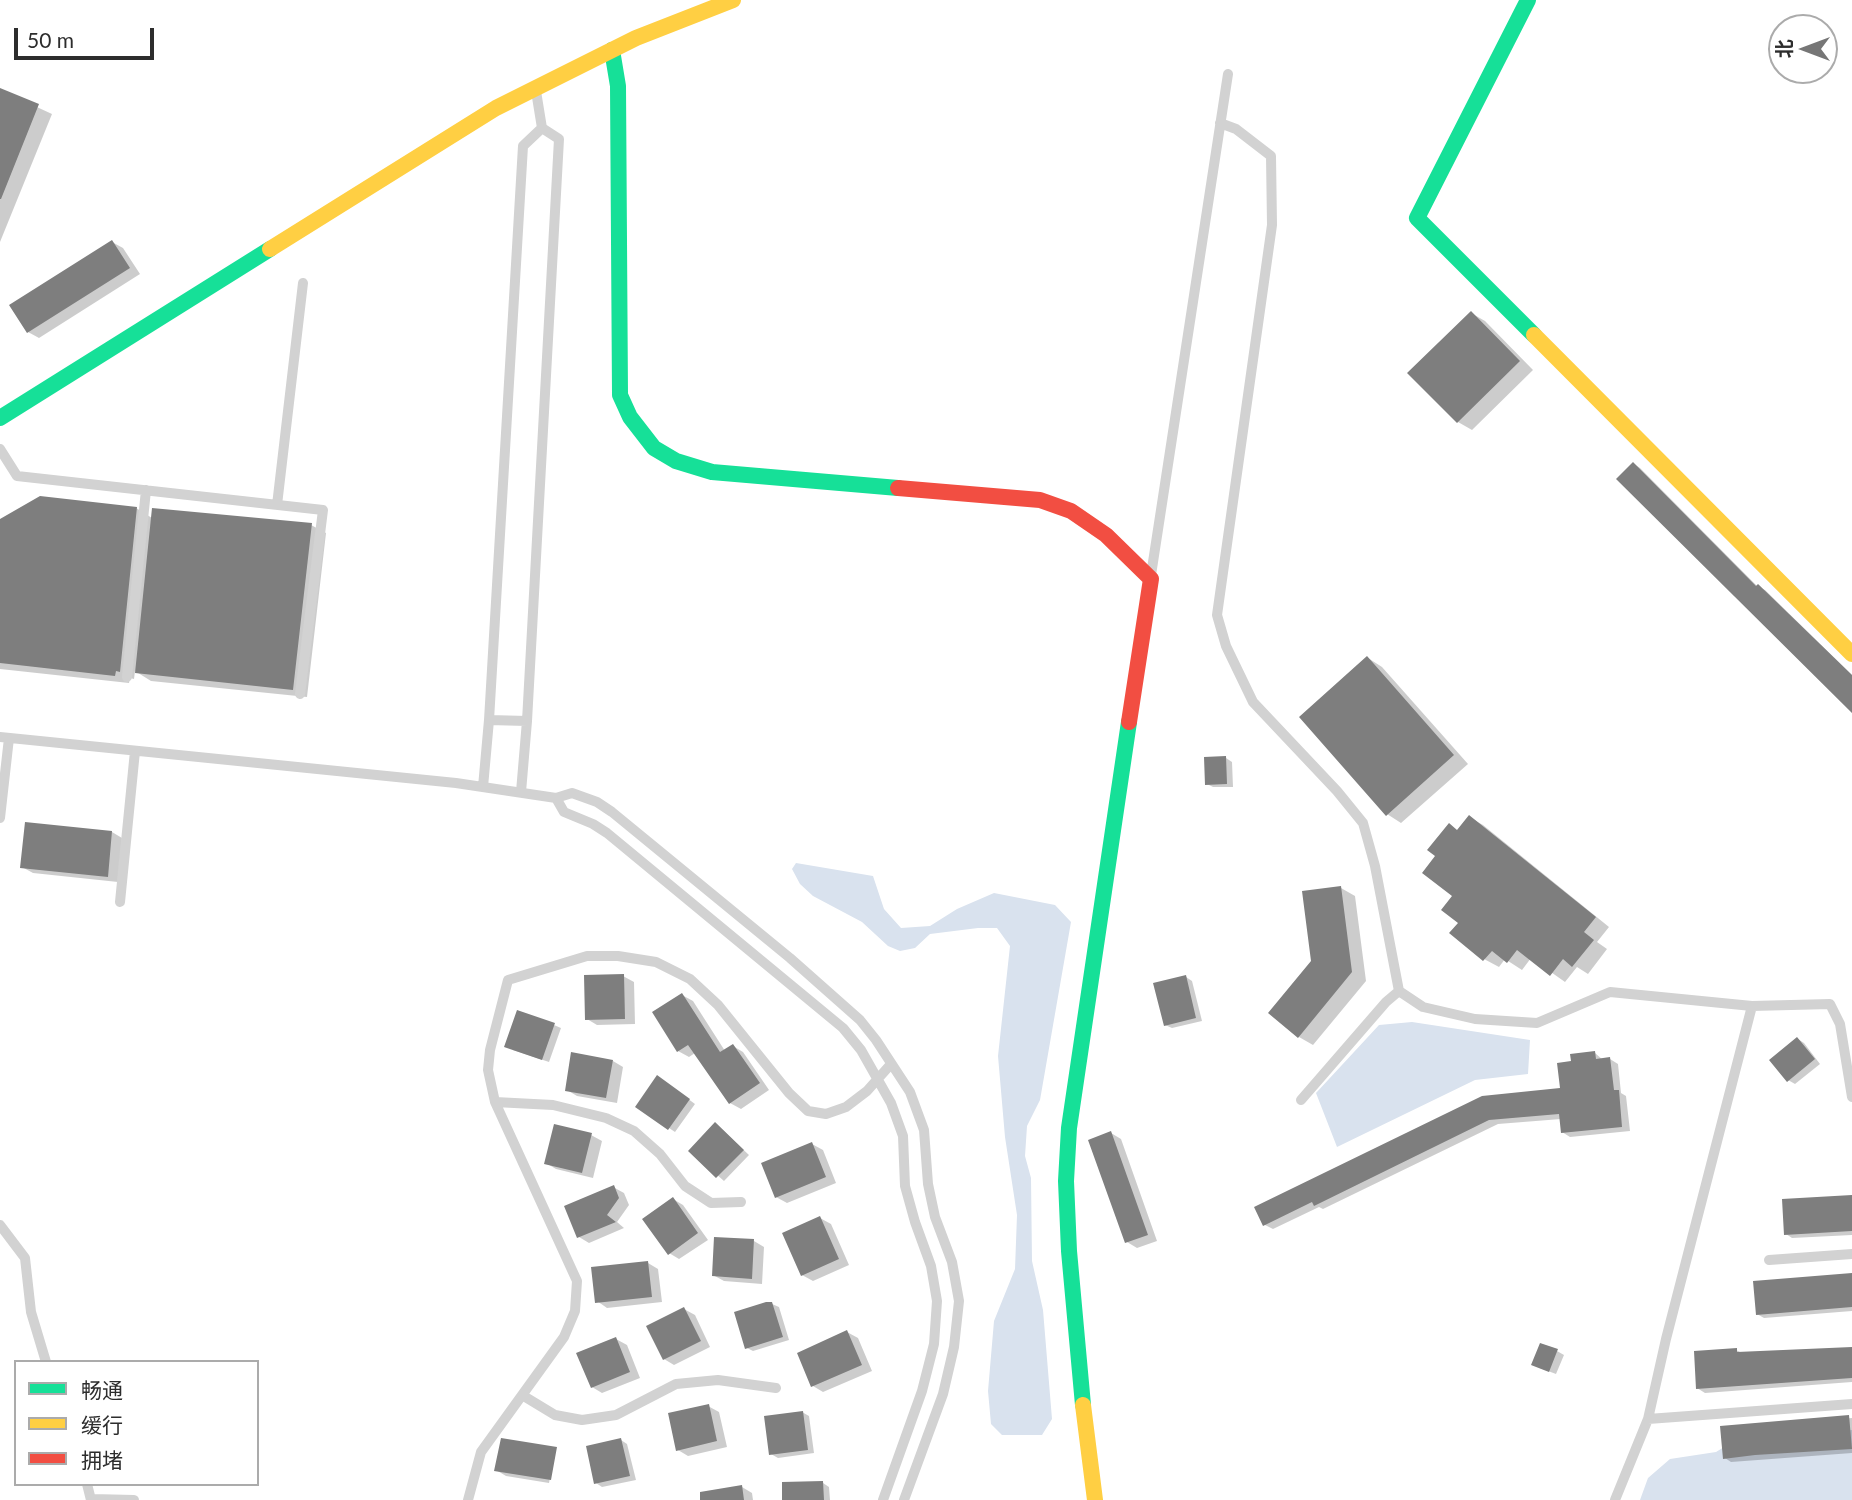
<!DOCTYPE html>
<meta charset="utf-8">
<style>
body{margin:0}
#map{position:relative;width:1852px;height:1500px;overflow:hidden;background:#fff;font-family:Lato,"Noto Sans SC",sans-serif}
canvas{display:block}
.legend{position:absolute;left:14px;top:1360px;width:245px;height:126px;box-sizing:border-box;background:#fff;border:2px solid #ababab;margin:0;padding:9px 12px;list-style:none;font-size:21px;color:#2d2d2d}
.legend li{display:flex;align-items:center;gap:14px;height:35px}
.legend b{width:35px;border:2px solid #ababab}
.north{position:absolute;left:1768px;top:14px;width:70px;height:70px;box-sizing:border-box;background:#fff;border:2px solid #ababab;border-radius:50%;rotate:270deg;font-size:19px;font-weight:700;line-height:28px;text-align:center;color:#2d2d2d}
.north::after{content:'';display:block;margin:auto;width:24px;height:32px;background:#767676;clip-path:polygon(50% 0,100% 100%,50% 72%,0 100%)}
.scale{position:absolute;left:14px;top:28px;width:140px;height:32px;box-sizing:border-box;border:4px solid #2d2d2d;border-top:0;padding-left:9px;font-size:21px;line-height:24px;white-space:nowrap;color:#2d2d2d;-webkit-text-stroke:5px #fff;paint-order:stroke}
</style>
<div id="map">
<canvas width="1852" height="1500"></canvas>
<ul class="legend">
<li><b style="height:9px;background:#16e098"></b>畅通</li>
<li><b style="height:9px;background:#ffcf43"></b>缓行</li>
<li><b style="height:9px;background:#f24e42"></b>拥堵</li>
</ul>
<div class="north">北</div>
<div class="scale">50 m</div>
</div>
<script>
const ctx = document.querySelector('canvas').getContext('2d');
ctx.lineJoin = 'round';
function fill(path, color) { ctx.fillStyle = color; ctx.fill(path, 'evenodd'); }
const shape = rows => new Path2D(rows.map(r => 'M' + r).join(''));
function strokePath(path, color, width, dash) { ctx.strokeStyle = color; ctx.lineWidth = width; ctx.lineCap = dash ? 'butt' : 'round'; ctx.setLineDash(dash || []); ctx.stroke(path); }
const water = shape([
 [796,863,873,876,884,909,901,928,930,926,957,909,994,893,1055,905,1071,922,1040,1100,1027,1126,1025,1156,1031,1178,1032,1261,1043,1310,1052,1419,1042,1435,1002,1435,991,1424,988,1391,994,1321,1015,1269,1017,1215,1005,1137,998,1056,1010,946,997,928,978,928,930,934,915,948,900,951,888,946,862,922,813,896,800,884,792,869],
 [1412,1022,1530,1040,1528,1074,1475,1080,1337,1147,1316,1093,1379,1025],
 [1852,1430,1852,1500,1640,1500,1648,1478,1670,1459,1716,1452,1737,1439]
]);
const shadow = shape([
 [0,90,52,114,0,242],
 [112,242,123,248,140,274,39,338,28,332],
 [1471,313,1485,321,1533,370,1472,430,1458,422],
 [1634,464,1640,468,1758,587,1765,590,1852,675,1852,712],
 [136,508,152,518,311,525,326,533,307,697,151,681,135,671,134,679,130,678,129,683,0,669,0,521],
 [1368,658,1382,667,1468,764,1401,823,1387,814],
 [1226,758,1232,762,1233,787,1213,787,1207,784],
 [1469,817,1483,825,1609,927,1597,942,1607,949,1588,974,1577,967,1565,982,1531,958,1522,970,1505,959,1499,967,1484,959,1460,923,1454,896,1438,856,1449,825,1458,831],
 [112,832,122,838,118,882,33,873,22,867],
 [1341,888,1355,896,1366,981,1313,1045,1299,1037,1313,962],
 [623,976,634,982,635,1024,597,1025,587,1019],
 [1186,977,1192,981,1202,1021,1172,1028,1165,1025],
 [682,995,693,1001,725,1051,733,1046,743,1052,769,1090,741,1109,730,1103,695,1053,689,1057,678,1051],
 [554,1025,561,1028,549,1062,513,1050],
 [1798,1039,1804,1043,1820,1064,1795,1084,1788,1080],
 [1595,1053,1603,1060,1610,1059,1618,1064,1621,1093,1626,1096,1630,1131,1570,1137,1562,1132,1561,1119,1498,1124,1323,1209,1319,1207,1273,1229,1265,1225,1256,1207,1562,1089,1573,1063],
 [613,1061,623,1067,617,1103,577,1096,567,1090],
 [664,1081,695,1104,675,1132,669,1128],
 [716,1124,749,1155,724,1181,690,1151],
 [1111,1133,1121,1139,1157,1241,1137,1248,1127,1242],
 [591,1135,602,1141,593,1178,556,1169,546,1163],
 [812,1144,823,1150,836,1183,787,1203,776,1197],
 [613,1187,624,1193,629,1205,617,1222,624,1228,589,1243,579,1237],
 [1852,1198,1852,1235,1792,1238,1786,1234],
 [673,1199,683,1205,708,1240,679,1259,669,1253],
 [820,1218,831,1224,849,1265,813,1281,802,1275],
 [754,1241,764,1247,762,1284,724,1281,713,1275],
 [648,1263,658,1269,662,1302,607,1308,597,1301],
 [1852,1275,1852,1311,1764,1318,1757,1314],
 [772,1304,779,1307,789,1340,753,1351,747,1348],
 [684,1309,695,1315,710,1347,674,1365,664,1359],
 [847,1332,858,1338,872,1371,823,1392,813,1386],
 [616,1339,627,1345,640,1378,602,1393,592,1387],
 [1852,1348,1852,1382,1705,1393,1697,1388,1736,1350,1742,1353],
 [1557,1351,1564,1355,1556,1374,1540,1368],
 [708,1406,719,1412,727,1447,688,1456,678,1450],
 [802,1412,809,1416,814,1453,778,1458,771,1454],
 [1852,1418,1852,1453,1731,1462,1725,1458,1722,1428],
 [621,1440,627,1444,636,1480,602,1487,596,1483],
 [555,1453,549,1483,506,1476,496,1470],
 [823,1483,829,1487,830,1500,784,1500],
 [742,1487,752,1493,753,1500,705,1500]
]);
const building = shape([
 [0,88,39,104,1,199,0,199],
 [112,240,130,268,27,333,9,305],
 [1471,311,1520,361,1457,423,1407,373],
 [1633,462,1756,586,1758,584,1852,675,1852,713,1616,479],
 [40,496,137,507,120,672,116,671,115,676,0,663,0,519],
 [152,508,312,523,293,690,135,673],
 [1367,656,1454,755,1386,816,1299,717],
 [1226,756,1227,784,1205,785,1204,757],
 [1469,815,1596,917,1584,932,1594,940,1572,967,1563,959,1550,976,1517,950,1507,963,1492,951,1483,961,1449,933,1458,923,1441,910,1452,896,1422,873,1435,856,1427,850,1449,823,1457,830],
 [25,822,112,831,108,877,20,868],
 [1341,886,1352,972,1298,1038,1268,1013,1311,961,1302,891],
 [624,974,625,1019,585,1020,584,975],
 [1186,975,1196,1018,1164,1026,1153,983],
 [682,993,720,1052,733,1044,760,1083,729,1104,688,1045,677,1052,652,1012],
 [517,1010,555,1023,542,1060,504,1047],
 [1797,1037,1815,1059,1787,1082,1769,1060],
 [1595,1051,1596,1059,1610,1057,1614,1090,1619,1090,1622,1127,1561,1133,1559,1114,1489,1120,1314,1206,1312,1202,1263,1226,1254,1207,1482,1096,1560,1088,1557,1063,1571,1061,1570,1054],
 [571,1052,613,1060,606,1098,565,1091],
 [657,1075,690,1099,668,1130,635,1107],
 [715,1122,744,1150,716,1178,688,1151],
 [554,1124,592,1133,582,1173,544,1164],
 [1111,1131,1148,1235,1125,1243,1088,1140],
 [812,1142,826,1177,775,1198,761,1163],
 [614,1185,619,1198,607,1215,616,1222,577,1238,564,1206],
 [1852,1195,1852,1231,1784,1235,1782,1199],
 [673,1197,698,1233,668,1255,642,1219],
 [820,1216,839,1259,801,1276,782,1233],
 [714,1237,754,1239,752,1279,712,1276],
 [648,1261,652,1297,595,1303,591,1267],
 [1852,1273,1852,1307,1756,1315,1753,1281],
 [766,1302,772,1302,783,1337,745,1349,734,1312],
 [684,1307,701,1341,663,1360,646,1326],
 [847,1330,862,1365,811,1387,797,1353],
 [616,1337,630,1372,591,1388,576,1353],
 [1540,1343,1558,1349,1549,1372,1531,1365],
 [1852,1347,1852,1378,1696,1389,1694,1351,1737,1348,1737,1352],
 [709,1404,717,1441,676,1451,668,1413],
 [803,1411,808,1450,769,1455,764,1416],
 [1849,1415,1852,1449,1755,1455,1723,1459,1720,1426],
 [501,1438,557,1447,551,1480,494,1471],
 [621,1438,630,1476,594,1484,586,1446],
 [823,1481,824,1500,782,1500,782,1482],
 [742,1485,744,1500,700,1500,700,1492]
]);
const lane = shape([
 [536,91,542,128],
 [1220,123,1236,129,1271,156,1272,225,1217,615,1226,646,1253,702,1337,791,1363,823,1375,866,1399,991,1423,1007,1475,1019,1537,1023,1610,992,1752,1006,1830,1004,1840,1024,1852,1097],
 [0,449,17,476,323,510,300,694],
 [277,505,303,283],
 [1151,575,1228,74],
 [127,677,146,490],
 [489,720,527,721],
 [0,737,456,783,556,798,572,793,597,802,612,812,790,958,860,1020,876,1040,910,1092,924,1130,928,1184,935,1217,952,1262,959,1301,954,1347,943,1394,904,1500],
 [483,787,489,720,523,146,542,128,559,139,527,721,521,792],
 [556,798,564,812,593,824,607,833,843,1028,861,1050,891,1103,903,1136,905,1186,915,1222,931,1266,937,1301,934,1344,922,1391,883,1500],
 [0,818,9,738],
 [120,902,135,751],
 [1301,1100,1386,1002,1399,991],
 [495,1102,553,1105,606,1118,634,1131,660,1154,685,1186,711,1203,741,1202],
 [0,1225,25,1258,31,1312,46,1362],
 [1769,1260,1852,1254],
 [522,1395,555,1415,582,1420,616,1415,676,1384,718,1380,776,1388],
 [1648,1419,1852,1404],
 [87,1484,91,1500],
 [92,1499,134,1500],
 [468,1500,481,1452,564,1337,575,1311,577,1281,495,1102,488,1070,490,1050,508,980,587,956,618,956,656,962,690,979,718,1005,789,1093,808,1111,826,1114,846,1107,867,1091,891,1064],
 [1615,1500,1648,1419,1666,1339,1752,1006]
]);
const fast = shape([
 [1528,0,1417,218,1534,335],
 [612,50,618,86,620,395,630,417,654,448,676,461,712,472,898,488],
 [0,418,270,249],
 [1083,1405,1069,1251,1066,1181,1069,1128,1129,722]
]);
const slow = shape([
 [270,249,496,108,636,38,733,0],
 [1534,335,1852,654],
 [1083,1405,1095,1500]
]);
const jam = shape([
 [898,488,1040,500,1071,511,1106,535,1151,579,1129,722]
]);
fill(water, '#d9e2ee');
fill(shadow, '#0003');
fill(building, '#7e7e7e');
strokePath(lane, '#d2d2d2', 10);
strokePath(fast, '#16e098', 16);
strokePath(slow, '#ffcf43', 16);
strokePath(jam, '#f24e42', 16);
</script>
